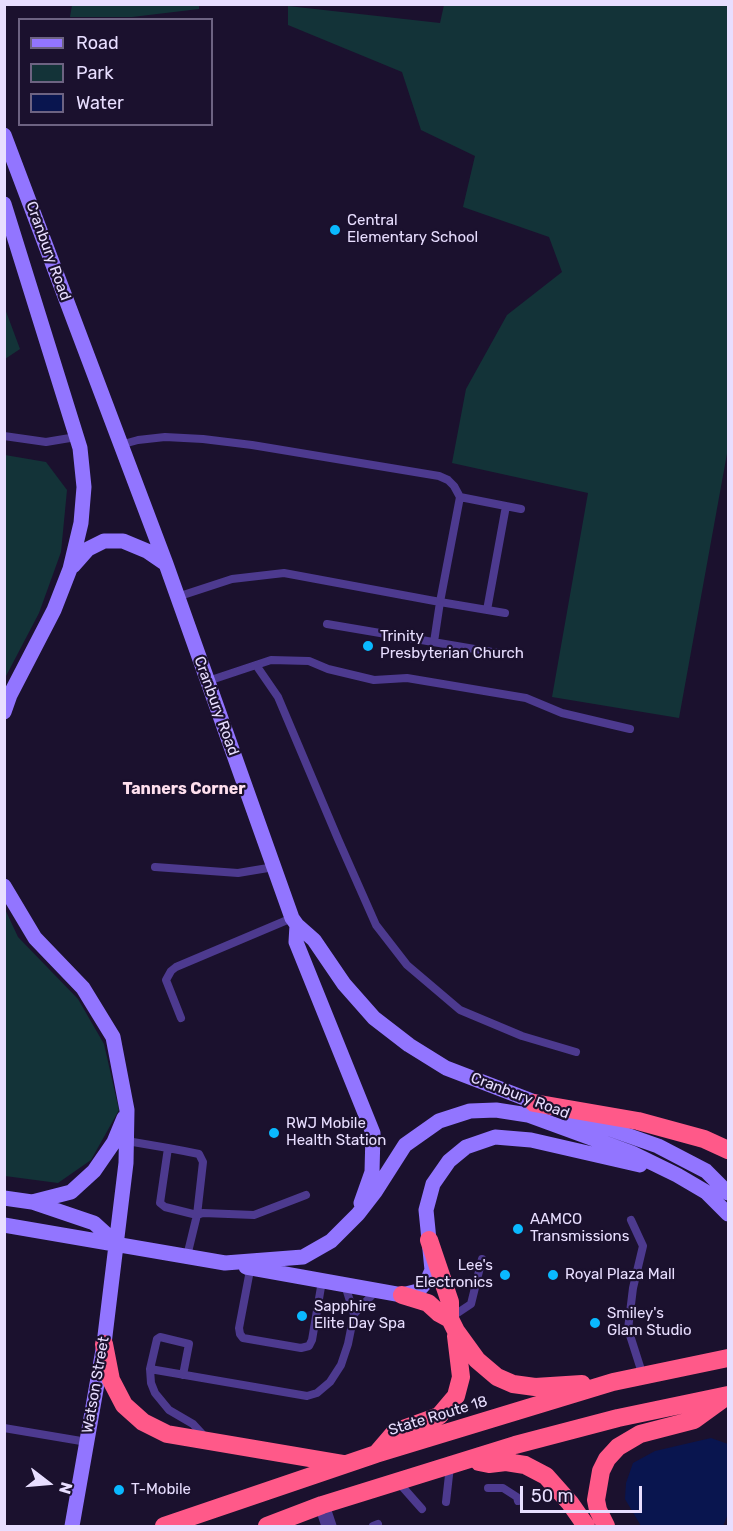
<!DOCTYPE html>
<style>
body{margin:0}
#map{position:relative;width:733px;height:1531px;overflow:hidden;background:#1b112e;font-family:Rubik,sans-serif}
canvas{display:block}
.frame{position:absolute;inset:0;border:6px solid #e8deff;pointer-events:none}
.legend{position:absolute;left:18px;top:18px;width:195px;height:108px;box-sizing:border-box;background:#1b112e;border:2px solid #6d6382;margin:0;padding:8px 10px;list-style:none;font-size:18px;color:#e8deff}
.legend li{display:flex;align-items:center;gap:12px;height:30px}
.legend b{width:30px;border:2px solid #6d6382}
.north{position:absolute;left:18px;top:1453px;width:60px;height:60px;-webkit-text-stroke:4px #1b112e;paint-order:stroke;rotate:106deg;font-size:16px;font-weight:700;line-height:24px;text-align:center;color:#e8deff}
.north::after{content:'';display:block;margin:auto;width:21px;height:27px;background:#e8deff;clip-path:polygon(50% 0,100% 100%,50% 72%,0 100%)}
.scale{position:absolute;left:520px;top:1486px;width:122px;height:27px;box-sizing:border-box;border:3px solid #e8deff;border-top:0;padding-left:8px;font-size:18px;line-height:21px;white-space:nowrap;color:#e8deff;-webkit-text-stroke:4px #1b112e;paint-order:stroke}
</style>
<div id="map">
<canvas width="733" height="1531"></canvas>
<div class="frame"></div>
<ul class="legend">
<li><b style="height:8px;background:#9275ff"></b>Road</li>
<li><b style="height:16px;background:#133338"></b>Park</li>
<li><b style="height:16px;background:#09154f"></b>Water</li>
</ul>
<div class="north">N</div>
<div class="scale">50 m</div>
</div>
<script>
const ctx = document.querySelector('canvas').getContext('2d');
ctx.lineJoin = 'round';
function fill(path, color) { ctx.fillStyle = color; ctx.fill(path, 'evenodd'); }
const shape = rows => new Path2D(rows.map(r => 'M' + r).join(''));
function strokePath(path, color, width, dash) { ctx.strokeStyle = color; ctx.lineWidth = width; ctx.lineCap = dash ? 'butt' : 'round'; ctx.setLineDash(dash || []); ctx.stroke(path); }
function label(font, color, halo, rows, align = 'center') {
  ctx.font = font + ' Rubik,sans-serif'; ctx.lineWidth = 4.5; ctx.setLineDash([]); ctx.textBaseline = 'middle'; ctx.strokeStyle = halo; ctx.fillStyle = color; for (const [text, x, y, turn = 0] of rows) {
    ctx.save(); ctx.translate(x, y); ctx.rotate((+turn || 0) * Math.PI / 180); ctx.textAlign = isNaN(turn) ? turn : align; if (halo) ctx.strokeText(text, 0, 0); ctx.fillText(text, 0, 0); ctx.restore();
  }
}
const green = shape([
 [72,5,72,4,199,5,199,9,132,17,70,17],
 [444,5,728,5,728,448,679,718,552,697,588,493,452,463,466,389,507,315,562,272,549,237,463,207,475,156,421,130,402,72,288,25,288,6,440,23],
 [4,306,20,349,5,359,4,359],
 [5,455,46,462,67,490,61,552,39,613,5,678],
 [4,907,18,937,78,999,104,1044,119,1110,91,1160,58,1183,5,1176]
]);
const water = shape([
 [711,1438,728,1444,728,1514,723,1526,641,1526,625,1499,626,1483,633,1463,655,1451]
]);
const lane = shape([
 [4,436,46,442,76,437],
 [120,445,138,440,165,437,203,439,252,445,439,476,448,480,454,486,460,497],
 [177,597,232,579,284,573,440,602,434,642],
 [487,610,506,506],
 [505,613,440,602,460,497,521,509],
 [327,624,498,653],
 [256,665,278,697,338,839,376,925,407,965,460,1010,522,1036,576,1052],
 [208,681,271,660,309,661,328,669,374,680,407,678,526,698,562,713,630,729],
 [155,867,238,873,274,867],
 [181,1018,166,980,171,971,176,967,292,918],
 [127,1141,168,1148,184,1151,199,1154,203,1162,197,1215,165,1207,160,1203,168,1148],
 [631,1220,643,1246,633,1288,628,1329,643,1376],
 [187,1256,197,1215,203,1213,254,1215,306,1195],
 [251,1265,239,1328,240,1334,243,1338,301,1348,309,1346,312,1340,322,1281],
 [354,1314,376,1291],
 [450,1318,471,1304,482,1259],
 [150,1369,307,1396,317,1393,330,1382,341,1365,348,1344,354,1314,345,1285],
 [183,1375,189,1344,160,1337,157,1339,150,1369,151,1383,155,1393,169,1410,193,1424,205,1437],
 [4,1428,87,1442],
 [399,1483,422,1509],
 [488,1488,503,1488,517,1497,518,1501],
 [446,1502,450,1466],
 [373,1526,378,1524]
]);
const street = shape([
 [322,1505,329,1526]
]);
const secondary = shape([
 [4,135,166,564,292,918,297,925,314,940,344,984,374,1018,409,1045,446,1068,545,1106],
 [4,204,80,448,84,487,81,523,70,569,54,610,10,695,4,712],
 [73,566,88,549,104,541,123,541,147,551,166,564],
 [4,886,35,938,83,988,113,1037,127,1110,126,1163,104,1344,72,1526],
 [297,925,296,942,373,1133,372,1172,361,1203],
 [570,1115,658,1146,706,1171,728,1193],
 [4,1198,32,1202,88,1221,94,1223,116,1243],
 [32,1202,71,1192,94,1171,114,1142,124,1118],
 [4,1225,225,1263,303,1257,331,1241,358,1214,375,1192,405,1145,439,1121,470,1111,496,1110,528,1115,632,1153,677,1175,706,1192,728,1214],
 [246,1267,402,1295,418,1291,427,1281,432,1270,426,1210,433,1184,449,1161,466,1147,495,1137,531,1140,640,1165]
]);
const highway = shape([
 [534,1103,638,1121,704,1139,728,1150],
 [429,1240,450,1302,450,1319,456,1331,477,1360,497,1377,513,1384,535,1387,582,1384],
 [402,1295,428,1303,439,1313,450,1319],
 [104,1344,111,1380,124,1405,143,1422,167,1434,344,1464],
 [377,1453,395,1432,439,1416,456,1396,461,1377,456,1336],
 [479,1462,489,1464,506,1462,525,1465,546,1476,570,1503,586,1526],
 [164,1526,376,1454,613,1382,728,1358],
 [267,1526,322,1505,515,1445,618,1418,728,1395],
 [606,1526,598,1510,596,1500,601,1471,607,1459,618,1447,640,1434,694,1420,723,1399]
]);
const markers = [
 [335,230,6,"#0ab9ff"],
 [368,646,6,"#0ab9ff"],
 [274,1133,6,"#0ab9ff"],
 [518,1229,6,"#0ab9ff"],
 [505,1275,6,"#0ab9ff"],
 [553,1275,6,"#0ab9ff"],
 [302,1316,6,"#0ab9ff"],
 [595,1323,6,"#0ab9ff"],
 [119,1490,6,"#0ab9ff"]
];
const poiNames = [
 ["Central",347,221],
 ["Elementary School",347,238],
 ["Trinity",380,637],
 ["Presbyterian Church",380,654],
 ["RWJ Mobile",286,1124],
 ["Health Station",286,1141],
 ["AAMCO",530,1220],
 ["Transmissions",530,1237],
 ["Lee's",493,1266,"right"],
 ["Electronics",493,1283,"right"],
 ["Royal Plaza Mall",565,1275],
 ["Sapphire",314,1307],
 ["Elite Day Spa",314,1324],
 ["Smiley's",607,1314],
 ["Glam Studio",607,1331],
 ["T-Mobile",131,1490]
];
const streetNames = [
 ["Cranbury Road",48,251,70],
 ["Cranbury Road",216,706,70],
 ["Cranbury Road",520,1096,21],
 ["Watson Street",96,1385,-80],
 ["State Route 18",438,1416,-17]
];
const neighbourhoodNames = [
 ["Tanners Corner",184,789]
];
fill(green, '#133338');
fill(water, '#09154f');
strokePath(lane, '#4d3a8f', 8);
strokePath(street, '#4d3a8f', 15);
strokePath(secondary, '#9275ff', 15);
strokePath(highway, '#ff5989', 18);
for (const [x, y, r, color] of markers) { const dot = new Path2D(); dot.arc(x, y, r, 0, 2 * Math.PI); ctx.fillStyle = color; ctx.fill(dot); strokePath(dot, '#1b112e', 2); }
label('15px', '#e8deff', '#1b112e', poiNames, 'left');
label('15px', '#e8deff', '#1b112e', streetNames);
label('bold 16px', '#ffe0ee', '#1b112e', neighbourhoodNames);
</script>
